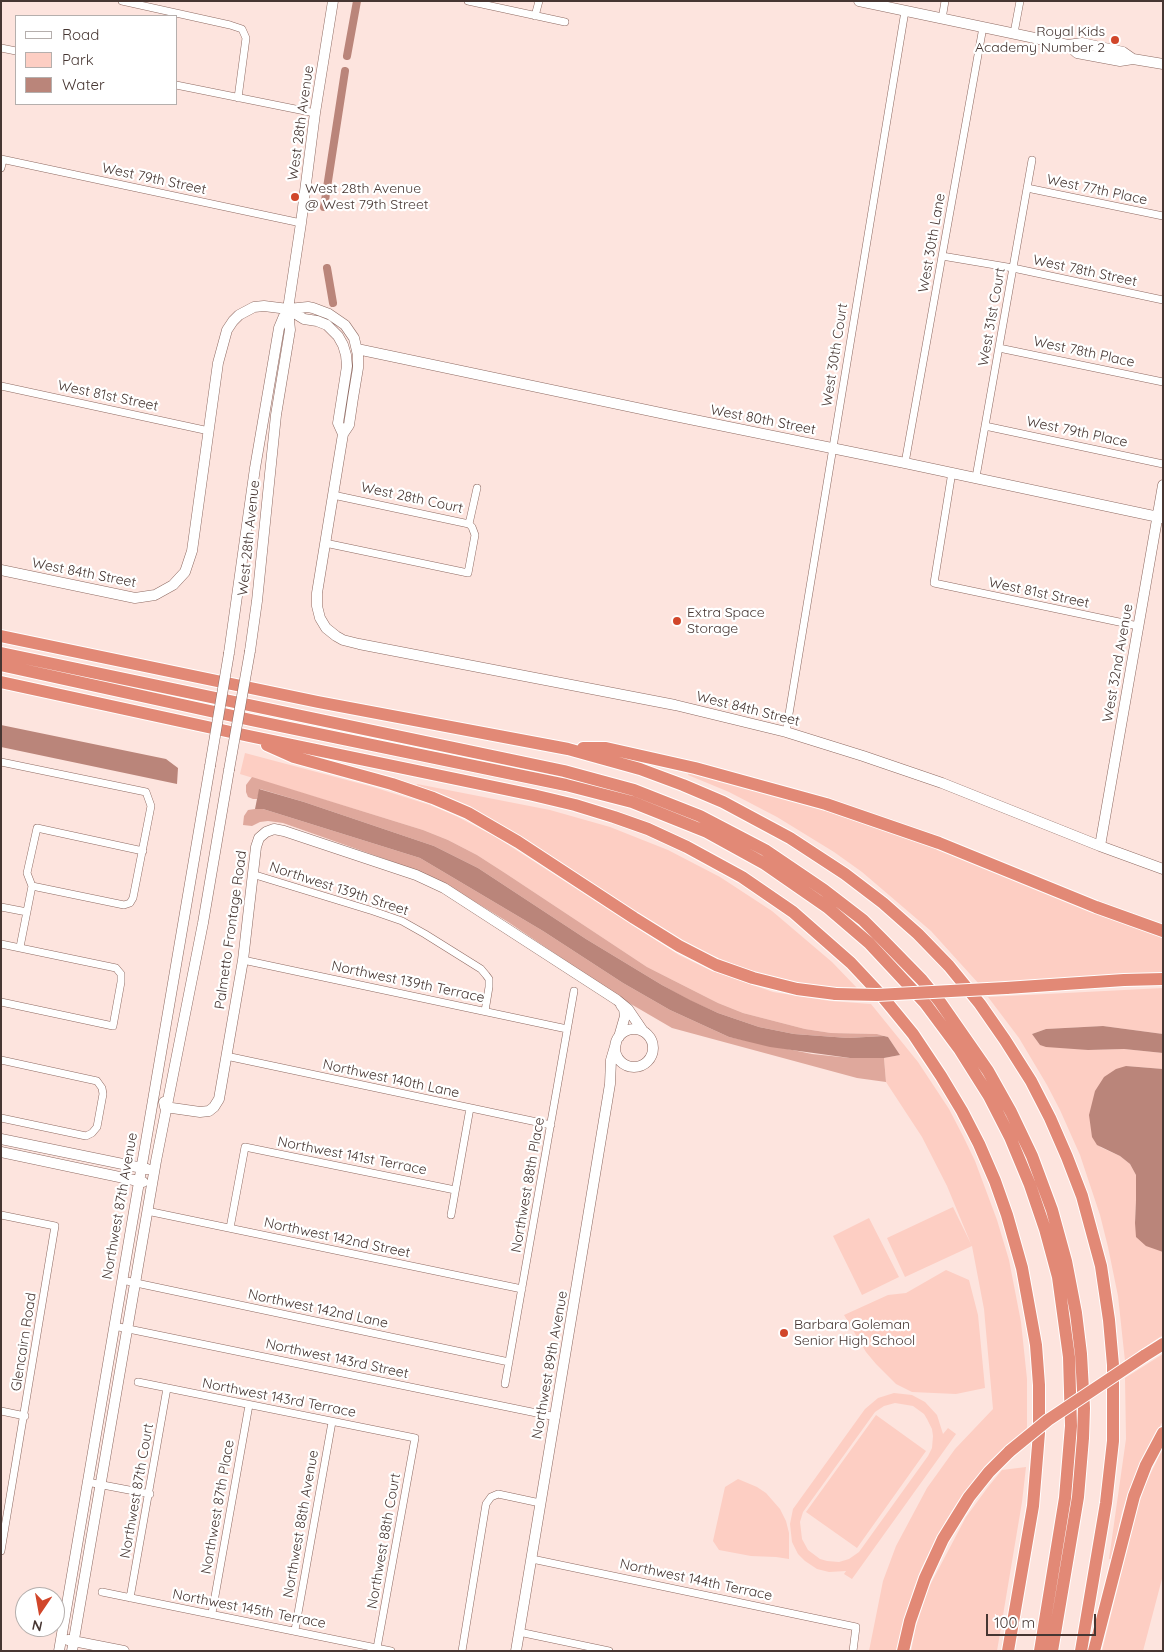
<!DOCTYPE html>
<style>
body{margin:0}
#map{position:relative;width:1164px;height:1652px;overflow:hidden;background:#fde4de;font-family:Quicksand,sans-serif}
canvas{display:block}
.frame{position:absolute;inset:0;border:2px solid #463632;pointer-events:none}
.legend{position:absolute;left:15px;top:15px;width:162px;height:90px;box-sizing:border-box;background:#fff;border:1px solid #b5afad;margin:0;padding:6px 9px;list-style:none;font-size:15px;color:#463632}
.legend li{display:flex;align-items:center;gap:10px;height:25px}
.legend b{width:25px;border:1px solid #b5afad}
.north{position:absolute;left:15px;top:1587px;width:50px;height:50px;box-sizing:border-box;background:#fff;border:1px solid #b5afad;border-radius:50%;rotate:192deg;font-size:14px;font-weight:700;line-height:20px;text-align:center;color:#463632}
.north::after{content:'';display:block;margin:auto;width:18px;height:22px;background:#d1462a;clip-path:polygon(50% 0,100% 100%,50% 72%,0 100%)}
.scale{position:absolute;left:986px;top:1614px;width:110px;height:22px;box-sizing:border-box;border:2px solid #463632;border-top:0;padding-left:6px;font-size:15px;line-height:18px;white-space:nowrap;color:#463632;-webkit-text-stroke:4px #fff;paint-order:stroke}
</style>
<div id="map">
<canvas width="1164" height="1652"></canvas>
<div class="frame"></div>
<ul class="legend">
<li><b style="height:6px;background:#fff"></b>Road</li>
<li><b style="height:14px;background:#fdcec3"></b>Park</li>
<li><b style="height:14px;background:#ba857a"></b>Water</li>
</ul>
<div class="north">N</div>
<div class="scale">100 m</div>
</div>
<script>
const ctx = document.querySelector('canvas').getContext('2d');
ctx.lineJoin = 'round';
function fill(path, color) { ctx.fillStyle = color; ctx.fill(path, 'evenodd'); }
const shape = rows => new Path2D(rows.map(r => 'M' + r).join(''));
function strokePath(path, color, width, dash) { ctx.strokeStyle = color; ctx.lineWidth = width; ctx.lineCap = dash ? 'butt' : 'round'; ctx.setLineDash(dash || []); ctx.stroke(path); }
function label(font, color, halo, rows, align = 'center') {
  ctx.font = font + ' Quicksand,sans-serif'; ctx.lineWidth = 4.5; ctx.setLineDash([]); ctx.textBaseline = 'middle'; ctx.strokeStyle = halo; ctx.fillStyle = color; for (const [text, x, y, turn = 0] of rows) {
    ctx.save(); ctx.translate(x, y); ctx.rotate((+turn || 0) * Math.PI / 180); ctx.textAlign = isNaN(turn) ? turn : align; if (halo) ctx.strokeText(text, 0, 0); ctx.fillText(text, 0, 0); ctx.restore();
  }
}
const green = shape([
 [245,753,373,787,430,805,456,816,496,837,679,955,710,970,773,992,830,1001,871,1004,918,1062,949,1109,963,1136,975,1161,997,1220,1009,1260,1021,1322,1027,1379,1027,1429,989,1462,974,1480,957,1503,947,1519,921,1569,913,1591,897,1651,869,1651,883,1581,896,1546,927,1488,955,1449,993,1409,984,1309,972,1246,905,1277,887,1238,953,1207,971,1244,947,1186,922,1137,886,1082,884,1058,900,1055,888,1037,877,1034,831,1033,805,1029,743,1013,718,1003,647,967,505,873,477,855,448,840,423,830,368,813,240,774],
 [689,771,826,811,947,852,1064,901,1163,937,1163,974,979,984,931,931,862,872,834,852,777,817,729,792,688,775],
 [417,784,550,810,610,827,668,850,720,877,772,911,832,962,858,989,815,986,776,978,745,969,699,950,672,936,416,786],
 [1163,988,1163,1034,1103,1026,1046,1029,1032,1034,1088,1050,1124,1049,1163,1053,1163,1069,1126,1066,1100,1147,1120,1156,1130,1164,1136,1175,1136,1200,1135,1223,1163,1252,1163,1335,1125,1361,1118,1296,1108,1247,1100,1215,1080,1155,1060,1110,1047,1085,1019,1038,988,997],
 [869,1218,899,1277,862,1295,833,1236],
 [946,1270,969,1280,978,1315,985,1388,956,1394,912,1392,896,1384,876,1364,866,1352,844,1315,888,1295,906,1293],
 [1163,1354,1163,1421,1149,1445,1132,1483,1122,1512,1112,1559,1109,1559,1126,1439,1125,1378],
 [894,1393,912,1395,925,1402,937,1415,943,1434,948,1428,956,1434,852,1579,844,1574,846,1571,829,1572,817,1569,805,1561,798,1554,792,1542,790,1524,793,1509,865,1409,878,1398],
 [895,1403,913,1406,924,1414,927,1419,932,1429,933,1436,932,1448,928,1456,859,1552,849,1559,839,1562,827,1561,820,1559,808,1550,802,1539,800,1522,803,1512,875,1412,884,1406],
 [876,1415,926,1451,857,1548,806,1512],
 [1163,1448,1163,1575,1143,1651,1102,1651,1137,1510,1144,1487],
 [1026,1467,1022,1502,997,1651,911,1651,916,1626,929,1587,966,1517,988,1487,1002,1470],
 [738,1479,757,1487,766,1493,780,1509,786,1521,789,1533,789,1559,776,1557,751,1556,719,1550,713,1541,725,1487]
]);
const forest = shape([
 [252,777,423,830,448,840,477,855,505,873,647,967,718,1003,743,1013,805,1029,831,1033,877,1034,884,1036,848,1038,794,1034,759,1027,718,1013,689,1000,662,985,586,939,478,868,434,846,304,802,260,789,257,799,253,799,248,797,246,792,246,785],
 [255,809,263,809,420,858,543,931,623,983,670,1010,729,1037,812,1054,850,1058,884,1058,886,1082,857,1078,672,1028,624,1000,508,922,449,886,427,875,385,859,283,823,268,821,260,822,252,826,243,825,244,816,248,810]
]);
const water = shape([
 [1,725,166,759,178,768,177,784,1,747],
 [259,789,304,802,434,846,478,868,586,939,662,985,690,1000,718,1013,759,1027,794,1034,848,1038,884,1036,888,1037,900,1055,884,1058,850,1058,770,1047,729,1037,670,1010,623,983,543,931,420,858,263,809,255,809],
 [1103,1026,1163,1034,1163,1053,1124,1049,1088,1050,1046,1047,1040,1045,1032,1034,1046,1029],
 [1126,1066,1163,1069,1163,1252,1146,1246,1136,1237,1135,1223,1136,1200,1136,1175,1130,1164,1120,1156,1097,1145,1092,1137,1089,1115,1095,1091,1104,1077,1116,1069]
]);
const canal = shape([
 [347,56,357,1],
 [324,207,345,71],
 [327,268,333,303]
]);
const street = shape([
 [122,1,230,25,242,29,246,38,238,98],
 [468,1,565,22],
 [535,16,539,1],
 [942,19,945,1],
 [1014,33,1020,1],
 [1,48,16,51],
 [176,85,315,113],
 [1,159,301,223],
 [1,168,3,160],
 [1027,188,1163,216],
 [942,256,1013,268,1163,300],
 [999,348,1163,382],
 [1,386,209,431],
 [985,426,1163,464],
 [905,463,983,27],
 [952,472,934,583,1138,626],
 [976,477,1032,160],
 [469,524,477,488],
 [325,543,468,573,475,535,472,527,469,524,333,495],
 [786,732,905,11],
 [1,762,146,792,151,806,133,898,130,903,124,905,32,886],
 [252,874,373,911,402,921,425,934,481,969,486,975,489,979,489,987,485,1011],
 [1,907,27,912],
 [1,944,116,968,121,974,121,982,113,1026,1,1002],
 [20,947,32,886,27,873,37,828,143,851],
 [243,960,567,1029],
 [226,1056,551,1125],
 [1,1060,97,1081,102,1088,103,1094,97,1127,92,1133,86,1136,1,1118],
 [147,1211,522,1289],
 [1,1215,55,1226,1,1551],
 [451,1215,470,1108],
 [230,1228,245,1147,455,1190],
 [122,1280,509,1362],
 [114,1326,556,1417],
 [138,1382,415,1438,377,1648],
 [505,1384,574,991],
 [1,1411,25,1416],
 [87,1482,150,1494],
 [532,1559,856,1627,853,1651],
 [102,1592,391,1651],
 [130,1598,167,1388],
 [212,1613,249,1405],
 [295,1630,332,1422],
 [519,1632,609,1651],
 [462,1651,486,1504,491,1497,498,1494,540,1503]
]);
const secondary = shape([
 [859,1,1068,45,1082,43,1123,52,1133,59],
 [1068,45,1077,53,1120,61,1133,59,1163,64],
 [288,309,304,319,317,321,327,325,338,336,343,345,346,355,347,366,338,423,343,434],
 [357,349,670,415,905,463,1163,518],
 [1,570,135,598,155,595,173,585,185,572,192,551,218,363,227,330,233,321,239,315,254,307,264,306,288,309,308,307,313,308,329,314,345,325,354,338,358,355,358,368,353,398,349,425,343,434,317,593,317,606,320,618,326,628,336,636,343,640,359,644,675,705,786,732,863,756,942,783,1100,846,1163,869],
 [250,651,257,601,276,415,290,330,288,309,301,223,315,113,333,1],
 [229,653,255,468,279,328,287,309],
 [1100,846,1163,485],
 '615 1048a19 19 0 1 1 38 0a19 19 0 1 1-38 0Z',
 [619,1037,625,1016,624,1009,621,1005],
 [164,1102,165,1107,200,1112,209,1111,214,1107,219,1099,243,960,256,847,259,838,266,832,274,829,284,831,416,875,444,888,617,1000,628,1009,643,1031],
 [1,1139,147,1169],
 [1,1152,143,1182],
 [68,1640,124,1651],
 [59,1651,210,766],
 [72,1651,156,1161,203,923,229,770],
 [516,1651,610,1084,611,1060,616,1043]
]);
const highway = shape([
 [1,636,318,702,568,749,640,769,683,785,723,802,790,838,845,874,883,903,918,934,949,966,980,1004,1005,1040,1031,1081,1050,1118,1067,1157,1082,1196,1101,1266,1109,1320,1113,1365,1113,1441,1106,1503,1081,1651],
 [1,653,564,771,634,790,700,816,765,850,824,890,863,920,882,939,922,980,940,1002,988,1071,1011,1112,1032,1156,1052,1210,1066,1261,1076,1313,1081,1354,1084,1408,1083,1438,1078,1497,1052,1651],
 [1,665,251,720,566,785,632,802,707,832,765,864,827,907,869,943,925,1003,960,1050,989,1096,1010,1137,1030,1185,1045,1229,1058,1277,1069,1357,1071,1426,1065,1498,1040,1651],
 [1,682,249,736,533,795,575,805,614,817,648,829,687,847,742,877,793,912,851,963,881,995,913,1034,941,1076,962,1111,979,1144,995,1181,1007,1215,1022,1268,1036,1345,1039,1385,1039,1433,1033,1506,1008,1651],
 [267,745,294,757,392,784,433,798,468,813,518,842,634,918,679,946,716,965,753,978,797,989,836,994],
 [583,748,606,748,695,768,826,804,939,843,1096,907,1163,931],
 [1006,988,1124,980,1163,979],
 [1144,1356,1163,1344],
 [903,1651,910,1621,925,1578,943,1539,969,1497,989,1472,1010,1451],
 [1094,1651,1134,1496,1146,1465,1163,1433]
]);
const secondaryBridge = shape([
 [210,766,229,653],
 [229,770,250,651]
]);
const highwayBridge = shape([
 [836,994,877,995,1006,988],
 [1010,1451,1048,1420,1144,1356]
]);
const markers = [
 [1115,40,5,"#d1462a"],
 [295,197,5,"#d1462a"],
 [677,621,5,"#d1462a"],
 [784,1333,5,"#d1462a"]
];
const poiNames = [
 ["Royal Kids",1105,32,"right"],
 ["Academy Number 2",1105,48,"right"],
 ["West 28th Avenue",305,189],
 ["@ West 79th Street",305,205],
 ["Extra Space",687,613],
 ["Storage",687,629],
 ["Barbara Goleman",794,1325],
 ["Senior High School",794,1341]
];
const streetNames = [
 ["West 28th Avenue",301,123,-82],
 ["West 79th Street",154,179,12],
 ["West 77th Place",1097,190,12],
 ["West 30th Lane",932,243,-80],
 ["West 78th Street",1085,271,12],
 ["West 31st Court",992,317,-80],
 ["West 78th Place",1084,352,12],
 ["West 30th Court",835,355,-81],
 ["West 81st Street",108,396,12],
 ["West 80th Street",763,420,11],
 ["West 79th Place",1077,432,12],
 ["West 28th Court",412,498,12],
 ["West 28th Avenue",249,538,-84],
 ["West 84th Street",84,573,11],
 ["West 81st Street",1039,593,12],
 ["West 32nd Avenue",1118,663,-80],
 ["West 84th Street",748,709,14],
 ["Northwest 139th Street",339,889,18],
 ["Palmetto Frontage Road",231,930,-82],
 ["Northwest 139th Terrace",408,982,12],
 ["Northwest 140th Lane",391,1079,12],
 ["Northwest 141st Terrace",352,1156,11],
 ["Northwest 88th Place",528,1185,-80],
 ["Northwest 87th Avenue",120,1206,-80],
 ["Northwest 142nd Street",337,1238,12],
 ["Northwest 142nd Lane",318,1309,12],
 ["Glencairn Road",24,1342,-81],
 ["Northwest 143rd Street",337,1359,12],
 ["Northwest 89th Avenue",550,1365,-80],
 ["Northwest 143rd Terrace",279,1398,11],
 ["Northwest 87th Court",137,1491,-80],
 ["Northwest 87th Place",218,1507,-80],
 ["Northwest 88th Avenue",301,1524,-80],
 ["Northwest 88th Court",384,1541,-80],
 ["Northwest 144th Terrace",696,1580,12],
 ["Northwest 145th Terrace",249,1609,11]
];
fill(green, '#fdcec3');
fill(forest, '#dfa89c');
fill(water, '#ba857a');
strokePath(canal, '#ba857a', 8);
strokePath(street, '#8e6a62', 8);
strokePath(secondary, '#8e6a62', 11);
strokePath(highway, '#fff', 14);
strokePath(street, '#fff', 7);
strokePath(secondary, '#fff', 10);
strokePath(highway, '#e28976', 12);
strokePath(secondaryBridge, '#8e6a62', 11, []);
strokePath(highwayBridge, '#fff', 14, []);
strokePath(secondaryBridge, '#fff', 10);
strokePath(highwayBridge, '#e28976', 12);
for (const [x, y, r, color] of markers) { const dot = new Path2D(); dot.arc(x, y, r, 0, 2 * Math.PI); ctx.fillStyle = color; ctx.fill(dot); strokePath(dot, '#fff', 2); }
label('14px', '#463632', '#fff', poiNames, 'left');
label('14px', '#463632', '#fff', streetNames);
</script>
